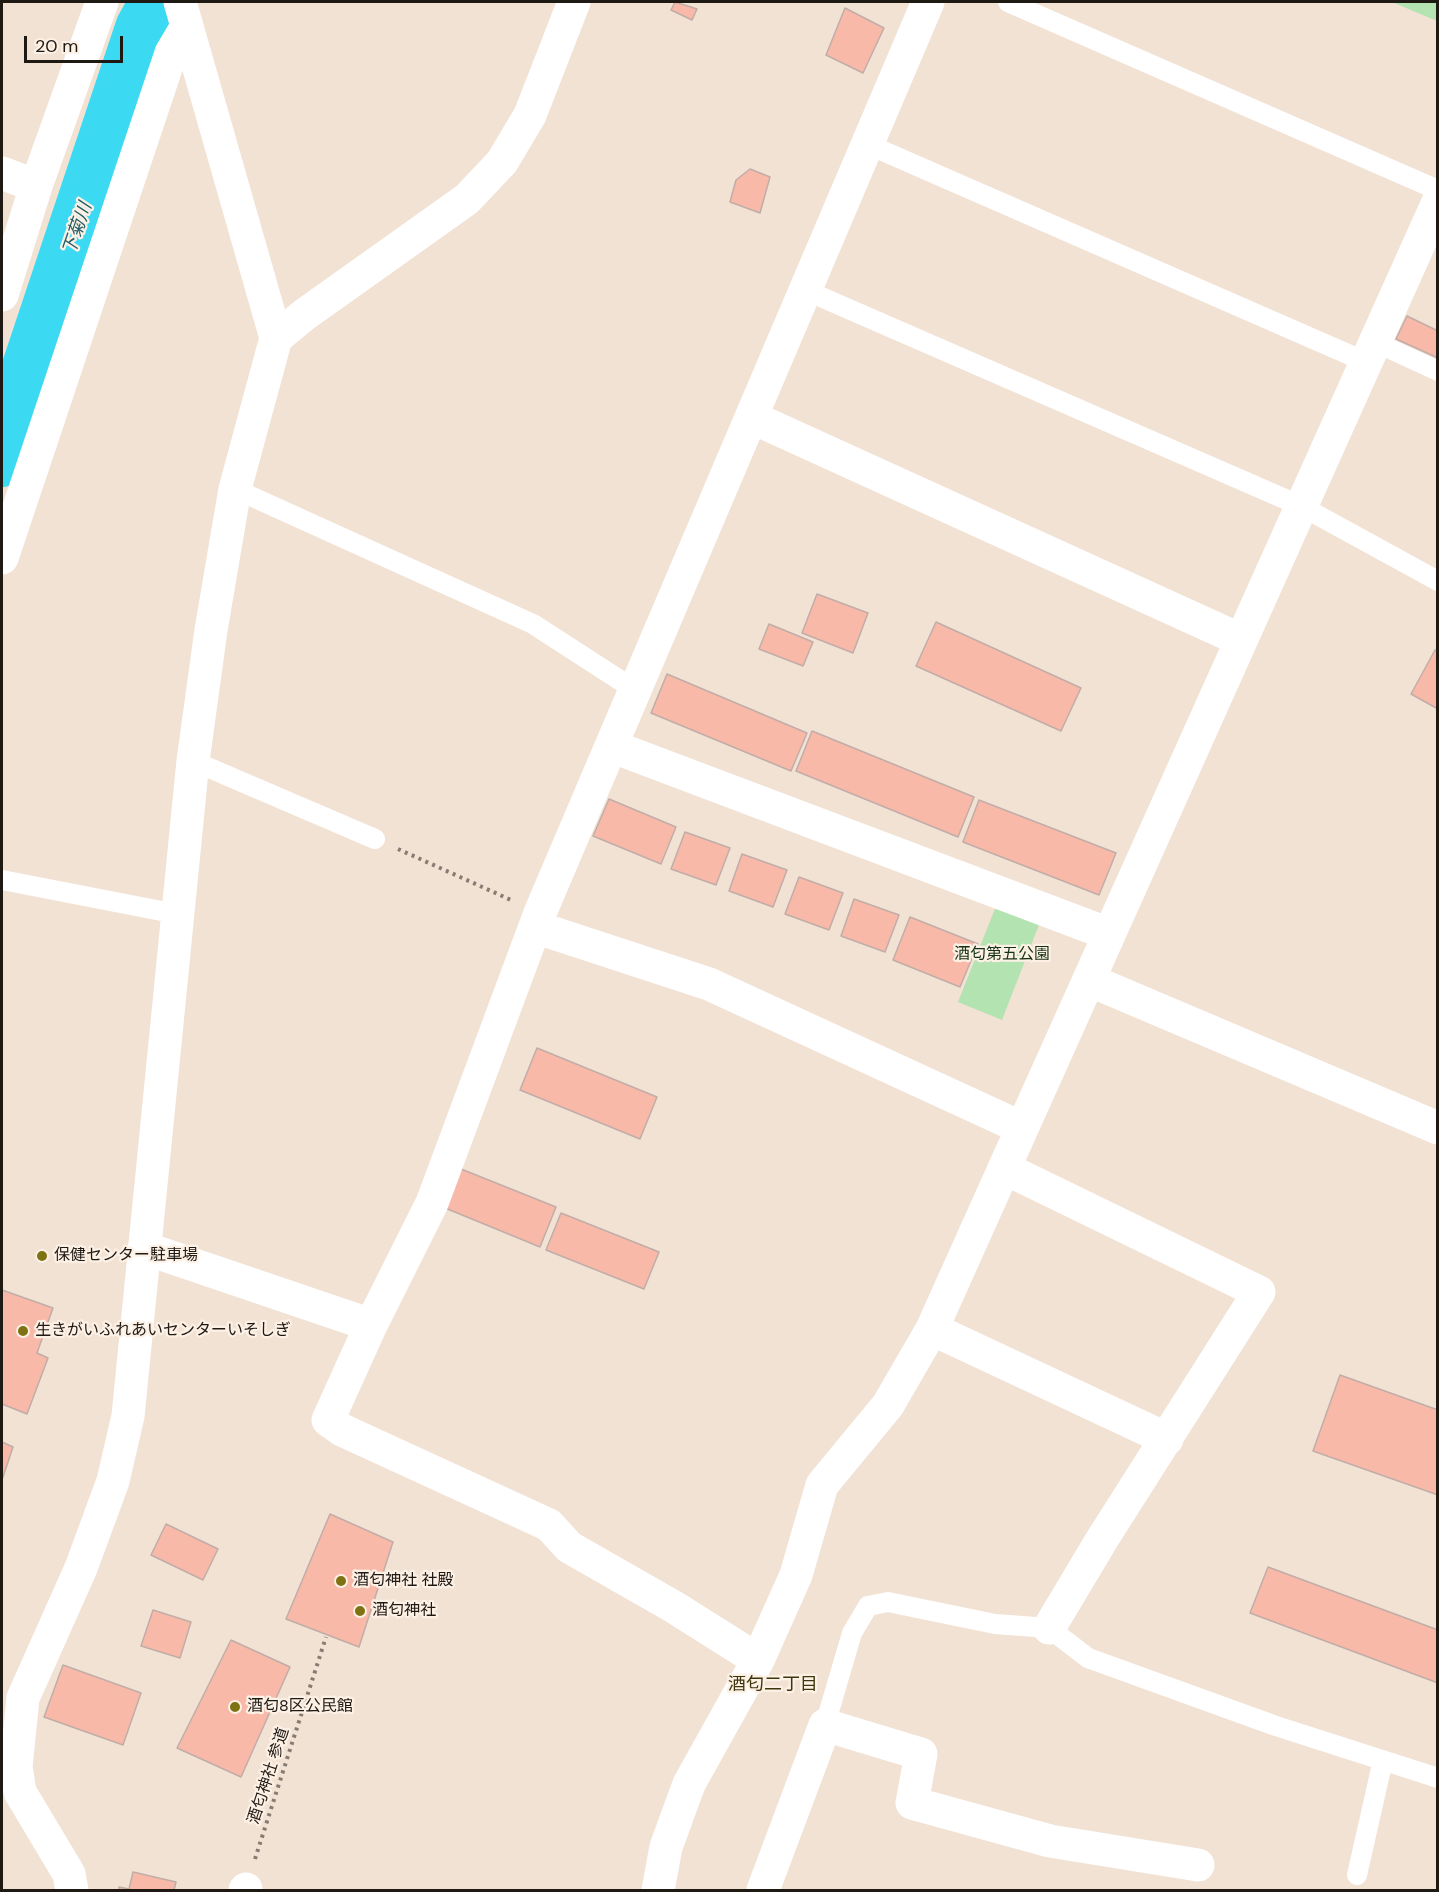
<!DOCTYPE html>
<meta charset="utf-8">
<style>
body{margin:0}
#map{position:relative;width:1439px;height:1892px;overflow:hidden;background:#f2e2d4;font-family:"DM Sans",sans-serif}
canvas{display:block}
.frame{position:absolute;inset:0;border:3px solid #1f1914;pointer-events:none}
.scale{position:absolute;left:24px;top:36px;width:99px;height:27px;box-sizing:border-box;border:3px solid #1f1914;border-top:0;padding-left:8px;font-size:18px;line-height:21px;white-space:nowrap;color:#1f1914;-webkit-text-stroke:4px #fdf0e5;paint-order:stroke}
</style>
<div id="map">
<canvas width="1439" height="1892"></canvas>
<div class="frame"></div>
<div class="scale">20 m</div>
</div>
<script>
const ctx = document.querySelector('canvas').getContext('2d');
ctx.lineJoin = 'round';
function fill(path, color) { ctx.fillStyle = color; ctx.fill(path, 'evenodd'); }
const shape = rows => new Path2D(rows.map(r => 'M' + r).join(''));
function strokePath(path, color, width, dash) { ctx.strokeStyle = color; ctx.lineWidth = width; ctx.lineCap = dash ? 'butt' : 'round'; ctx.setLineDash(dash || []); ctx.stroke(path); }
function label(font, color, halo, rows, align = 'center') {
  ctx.font = font + ' "DM Sans","Noto Sans JP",sans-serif'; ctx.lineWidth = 4.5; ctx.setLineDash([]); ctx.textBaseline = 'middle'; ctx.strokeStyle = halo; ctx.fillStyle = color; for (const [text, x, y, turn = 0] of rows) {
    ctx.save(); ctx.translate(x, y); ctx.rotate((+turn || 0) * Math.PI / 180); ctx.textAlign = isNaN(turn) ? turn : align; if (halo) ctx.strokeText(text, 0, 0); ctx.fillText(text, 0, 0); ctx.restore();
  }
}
const green = shape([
 [1392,2,1437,2,1437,21],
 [998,901,1042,917,1002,1020,958,1002]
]);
const river = shape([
 [2,457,145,29,160,2]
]);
const building = shape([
 [675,2,697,9,692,20,671,10,675,2],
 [845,8,884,28,863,73,826,55,845,8],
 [750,169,770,177,760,213,730,202,736,180,750,169],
 [1407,316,1438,331,1438,358,1396,339,1407,316],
 [817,594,868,613,853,653,802,633,817,594],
 [936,622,1081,688,1061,731,916,666,936,622],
 [769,624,813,642,803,666,759,649,769,624],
 [1435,650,1438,651,1438,709,1411,694,1435,650],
 [667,674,807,733,791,771,651,713,667,674],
 [812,731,974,797,958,837,796,771,812,731],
 [609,799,676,827,661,864,593,836,609,799],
 [979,800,1116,853,1099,895,963,842,979,800],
 [685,832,730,848,716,885,671,869,685,832],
 [742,854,787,870,773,907,729,891,742,854],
 [799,877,843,893,829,930,785,914,799,877],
 [854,899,899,915,885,952,841,936,854,899],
 [910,917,978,944,960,987,893,960,910,917],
 [537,1048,657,1097,640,1139,520,1090,537,1048],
 [461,1169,556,1207,540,1247,445,1208,461,1169],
 [561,1213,659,1252,644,1289,546,1250,561,1213],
 [2,1290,53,1308,37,1353,48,1358,27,1414,2,1404,2,1290],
 [1340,1375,1438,1410,1438,1495,1313,1451,1340,1375],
 [2,1442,13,1447,2,1480,2,1442],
 [330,1514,393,1542,359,1647,286,1619,330,1514],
 [166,1524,218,1549,203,1580,151,1555,166,1524],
 [1268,1567,1438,1630,1438,1683,1250,1613,1268,1567],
 [153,1610,191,1622,180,1658,141,1646,153,1610],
 [231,1640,290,1667,241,1777,177,1748,231,1640],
 [63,1665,141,1693,123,1745,44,1717,63,1665],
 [133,1872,176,1882,174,1890,119,1890,119,1887,129,1889,133,1872]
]);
const path = shape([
 [398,849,511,900],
 [255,1859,326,1637]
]);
const lane = shape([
 [1008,2,1438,190],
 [867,144,1366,362],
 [805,290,1301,506,1438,581],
 [1375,342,1438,371],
 [235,489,533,624,635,690],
 [193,761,375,839],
 [2,880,177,914],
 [825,1725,852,1633,868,1606,888,1602,995,1624,1049,1628,1088,1658,1276,1726,1438,1778],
 [1357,1875,1383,1760]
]);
const street = shape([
 [928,2,540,913,432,1203,371,1325,328,1420,342,1430,549,1525,569,1547,674,1607,758,1660,796,1575,822,1485,888,1405,932,1329,1438,202],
 [2,173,36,186],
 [2,295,36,186,102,2],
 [276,338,304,315,467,199,502,162,530,115,574,2],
 [751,417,1241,640],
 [2,558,171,53,187,26],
 [611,746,1109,934],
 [535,927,709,984,1022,1128],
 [1089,980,1438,1128],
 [1004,1168,1259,1292,1101,1541,1049,1628],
 [144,1248,371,1325],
 [932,1329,1167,1439],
 [2,1758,16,1767,23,1698,81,1568,113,1481,128,1416,193,761,211,630,235,489,276,338,180,2],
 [16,1767,20,1792,69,1874,72,1890],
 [245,1890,246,1889],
 [658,1890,666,1847,689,1784,758,1660],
 [763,1890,825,1725,921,1754,912,1803,1050,1841,1198,1865]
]);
const markers = [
 [42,1256,6,"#7e7213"],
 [23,1331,6,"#7e7213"],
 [341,1581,6,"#7e7213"],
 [360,1611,6,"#7e7213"],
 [235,1707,6,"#7e7213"]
];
const parkNames = [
 ["酒匂第五公園",1002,955]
];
const poiNames = [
 ["保健センター駐車場",54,1256],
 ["生きがいふれあいセンターいそしぎ",35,1331],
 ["酒匂神社 社殿",353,1581],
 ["酒匂神社",372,1611],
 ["酒匂8区公民館",247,1707]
];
const streetNames = [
 ["酒匂神社 参道",269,1776,-72]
];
const waterNames = [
 ["下菊川",78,229,-71]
];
const neighbourhoodNames = [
 ["酒匂二丁目",773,1685]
];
fill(green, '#b2e3b0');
strokePath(river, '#3cdaf2', 60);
fill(building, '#f8b9a9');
strokePath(building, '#c1ada7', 1.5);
strokePath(path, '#877c73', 4, [3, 4.5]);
strokePath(lane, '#fff', 20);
strokePath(street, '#fff', 33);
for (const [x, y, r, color] of markers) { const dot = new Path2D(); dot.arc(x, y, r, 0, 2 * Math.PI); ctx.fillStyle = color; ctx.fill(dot); strokePath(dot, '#fdf0e5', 2); }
label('16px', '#133114', '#fdf0e5', parkNames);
label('16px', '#1f1914', '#fdf0e5', poiNames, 'left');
label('16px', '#1f1914', '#fdf0e5', streetNames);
label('italic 18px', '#1f5d67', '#fdf0e5', waterNames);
label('18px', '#3d370d', '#fdf0e5', neighbourhoodNames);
</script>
